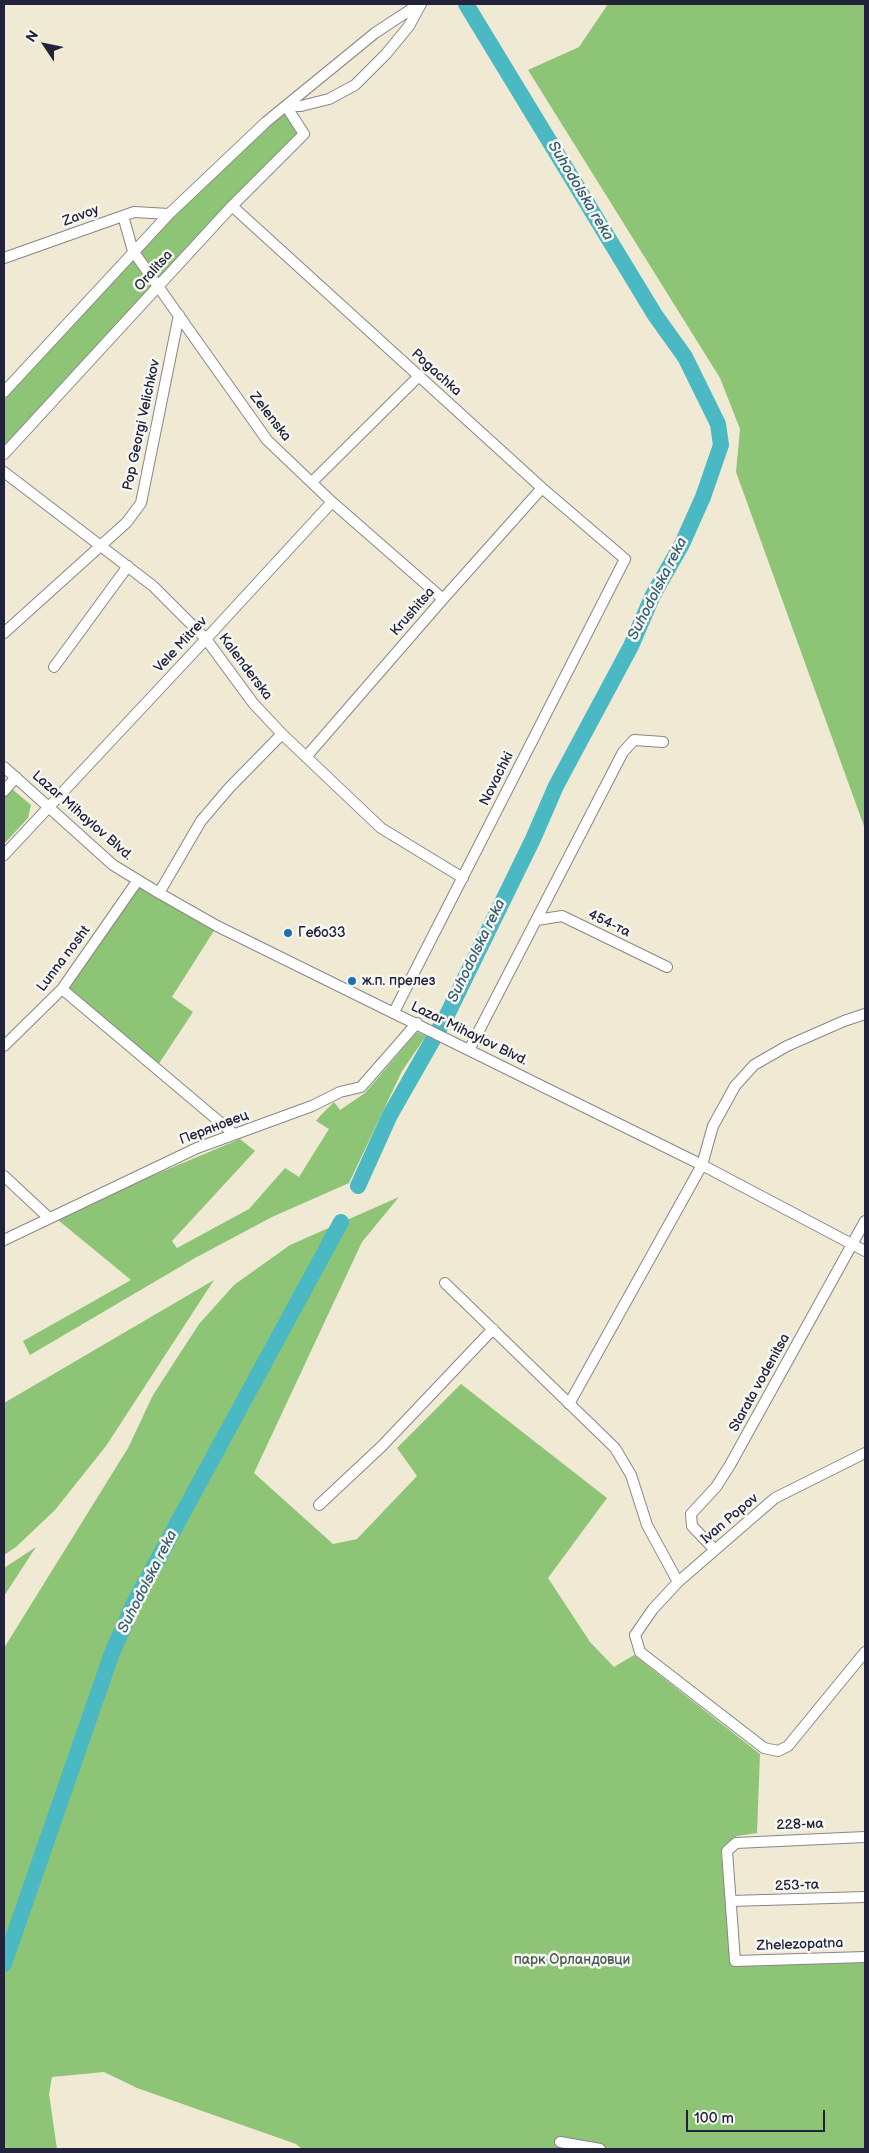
<!DOCTYPE html>
<meta charset="utf-8">
<style>
body{margin:0}
#map{position:relative;width:869px;height:2153px;overflow:hidden;background:#f0ead5;font-family:"Balsamiq Sans",sans-serif}
canvas{display:block}
.frame{position:absolute;inset:0;border:5px solid #22223b;pointer-events:none}
.north{position:absolute;left:20px;top:20px;width:50px;height:50px;-webkit-text-stroke:4px #f6f6f2;paint-order:stroke;rotate:304deg;font-size:14px;font-weight:700;line-height:20px;text-align:center;color:#22223b}
.north::after{content:'';display:block;margin:auto;width:18px;height:22px;background:#22223b;clip-path:polygon(50% 0,100% 100%,50% 72%,0 100%)}
.scale{position:absolute;left:686px;top:2110px;width:139px;height:22px;box-sizing:border-box;border:2px solid #22223b;border-top:0;padding-left:6px;font-size:15px;line-height:18px;white-space:nowrap;color:#22223b;-webkit-text-stroke:4px #f6f6f2;paint-order:stroke}
</style>
<div id="map">
<canvas width="869" height="2153"></canvas>
<div class="frame"></div>
<div class="north">N</div>
<div class="scale">100 m</div>
</div>
<script>
const ctx = document.querySelector('canvas').getContext('2d');
ctx.lineJoin = 'round';
function fill(path, color) { ctx.fillStyle = color; ctx.fill(path, 'evenodd'); }
const shape = rows => new Path2D(rows.map(r => 'M' + r).join(''));
function strokePath(path, color, width, dash) { ctx.strokeStyle = color; ctx.lineWidth = width; ctx.lineCap = dash ? 'butt' : 'round'; ctx.setLineDash(dash || []); ctx.stroke(path); }
function label(font, color, halo, rows, align = 'center') {
  ctx.font = font + ' "Balsamiq Sans",sans-serif'; ctx.lineWidth = 5; ctx.setLineDash([]); ctx.textBaseline = 'middle'; ctx.strokeStyle = halo; ctx.fillStyle = color; for (const [text, x, y, turn = 0] of rows) {
    ctx.save(); ctx.translate(x, y); ctx.rotate((+turn || 0) * Math.PI / 180); ctx.textAlign = isNaN(turn) ? turn : align; if (halo) ctx.strokeText(text, 0, 0); ctx.fillText(text, 0, 0); ctx.restore();
  }
}
const green = shape([
 [608,4,865,4,865,829,736,472,740,429,720,378,528,70,579,47],
 [286,106,304,134,4,454,4,392,133,251],
 [11,788,31,805,28,818,4,844,4,796],
 [138,880,217,926,172,997,193,1012,156,1068,62,989],
 [417,1032,426,1036,402,1071,349,1183,272,1217,195,1258,30,1355,23,1341,131,1280,58,1220,147,1178,240,1139,255,1151,172,1241,177,1248,249,1209,285,1168,299,1177,329,1129,316,1121,320,1116,334,1102,340,1110,365,1093],
 [399,1197,362,1242,254,1473,333,1544,357,1539,417,1476,397,1448,461,1384,607,1498,548,1578,590,1642,614,1667,634,1655,760,1754,757,1833,737,1836,721,1850,731,1966,865,1962,865,2149,302,2149,296,2144,137,2088,104,2072,52,2077,49,2094,57,2149,4,2149,4,1648,128,1448,153,1395,199,1324,234,1285,290,1245],
 [214,1280,106,1446,55,1510,16,1547,4,1555,4,1403],
 [36,1547,4,1596,4,1568]
]);
const river = shape([
 [358,1186,390,1115,447,1015,533,839,556,786,631,646,653,595,682,544,703,497,721,445,718,424,685,357,655,315,466,4],
 [4,1964,112,1653,134,1603,341,1222]
]);
const minor = shape([
 [286,106,301,106,329,99,355,85,386,54,409,26,421,4],
 [232,206,542,488,625,559,394,1012],
 [123,216,133,251,267,440,332,502,443,599],
 [4,258,134,212,169,214],
 [4,392,169,214,266,122,375,33,419,4],
 [4,454,232,206,304,134,286,106],
 [4,472,153,586,206,639,253,703,282,734,381,828,463,878],
 [312,482,419,376],
 [4,633,127,522,141,503,179,315],
 [54,667,128,566],
 [306,757,443,599,542,488],
 [4,767,113,865,159,893,217,926,702,1165,865,1251],
 [4,791,16,777],
 [4,855,206,639,332,502],
 [159,893,201,821,230,787,282,734],
 [537,920,562,916,667,967],
 [62,989,234,1134],
 [4,1046,62,989,138,880],
 [469,1050,623,752,634,740,663,742],
 [4,1176,49,1218],
 [4,1240,197,1148,312,1106,340,1092,361,1087,417,1023],
 [445,1283,615,1448,631,1475,647,1525,678,1582],
 [569,1404,702,1165,713,1126,735,1086,754,1065,787,1046,844,1021,865,1014],
 [865,1453,775,1498,678,1582,653,1609,635,1635,640,1652,764,1748,778,1751,788,1746,865,1652],
 [319,1505,382,1446,493,1329],
 [715,1550,692,1526,691,1514,716,1487,730,1465,865,1221],
 [865,1837,736,1843,727,1851,735,1961,865,1957],
 [731,1901,865,1897],
 [560,2142,600,2149]
]);
const markers = [
 [288,933,5,"#1f6fb2"],
 [352,981,5,"#1f6fb2"]
];
const streetNames = [
 ["Zavoy",81,216,-20],
 ["Oralitsa",154,271,-48],
 ["Pogachka",436,373,42],
 ["Zelenska",270,417,52],
 ["Pop Georgi Velichkov",142,425,-78],
 ["Krushitsa",413,612,-49],
 ["Vele Mitrev",181,645,-47],
 ["Kalenderska",245,667,53],
 ["Novachki",497,779,-63],
 ["Lazar Mihaylov Blvd.",82,816,41],
 ["454-та",609,924,26],
 ["Lunna nosht",64,959,-53],
 ["Lazar Mihaylov Blvd.",469,1034,26],
 ["Перяновец",214,1128,-21],
 ["Starata vodenitsa",760,1383,-61],
 ["Ivan Popov",730,1519,-40],
 ["228-ма",800,1825,-2],
 ["253-та",797,1886,-2],
 ["Zhelezopatna",800,1945,-2]
];
const poiNames = [
 ["Гебо33",298,933],
 ["ж.п. прелез",362,981]
];
const parkNames = [
 ["парк Орландовци",572,1960]
];
const waterNames = [
 ["Suhodolska reka",580,191,59],
 ["Suhodolska reka",658,589,-63],
 ["Suhodolska reka",477,951,-64],
 ["Suhodolska reka",148,1582,-63]
];
fill(green, '#8ec476');
strokePath(river, '#4ab9c3', 16);
strokePath(minor, '#898688', 12);
strokePath(minor, '#fff', 10);
for (const [x, y, r, color] of markers) { const dot = new Path2D(); dot.arc(x, y, r, 0, 2 * Math.PI); ctx.fillStyle = color; ctx.fill(dot); strokePath(dot, '#f6f6f2', 2); }
label('14px', '#22223b', '#f6f6f2', streetNames);
label('14px', '#22223b', '#f6f6f2', poiNames, 'left');
label('14px', '#485b50', '#f6f6f2', parkNames);
label('italic 15px', '#325e71', '#f6f6f2', waterNames);
</script>
